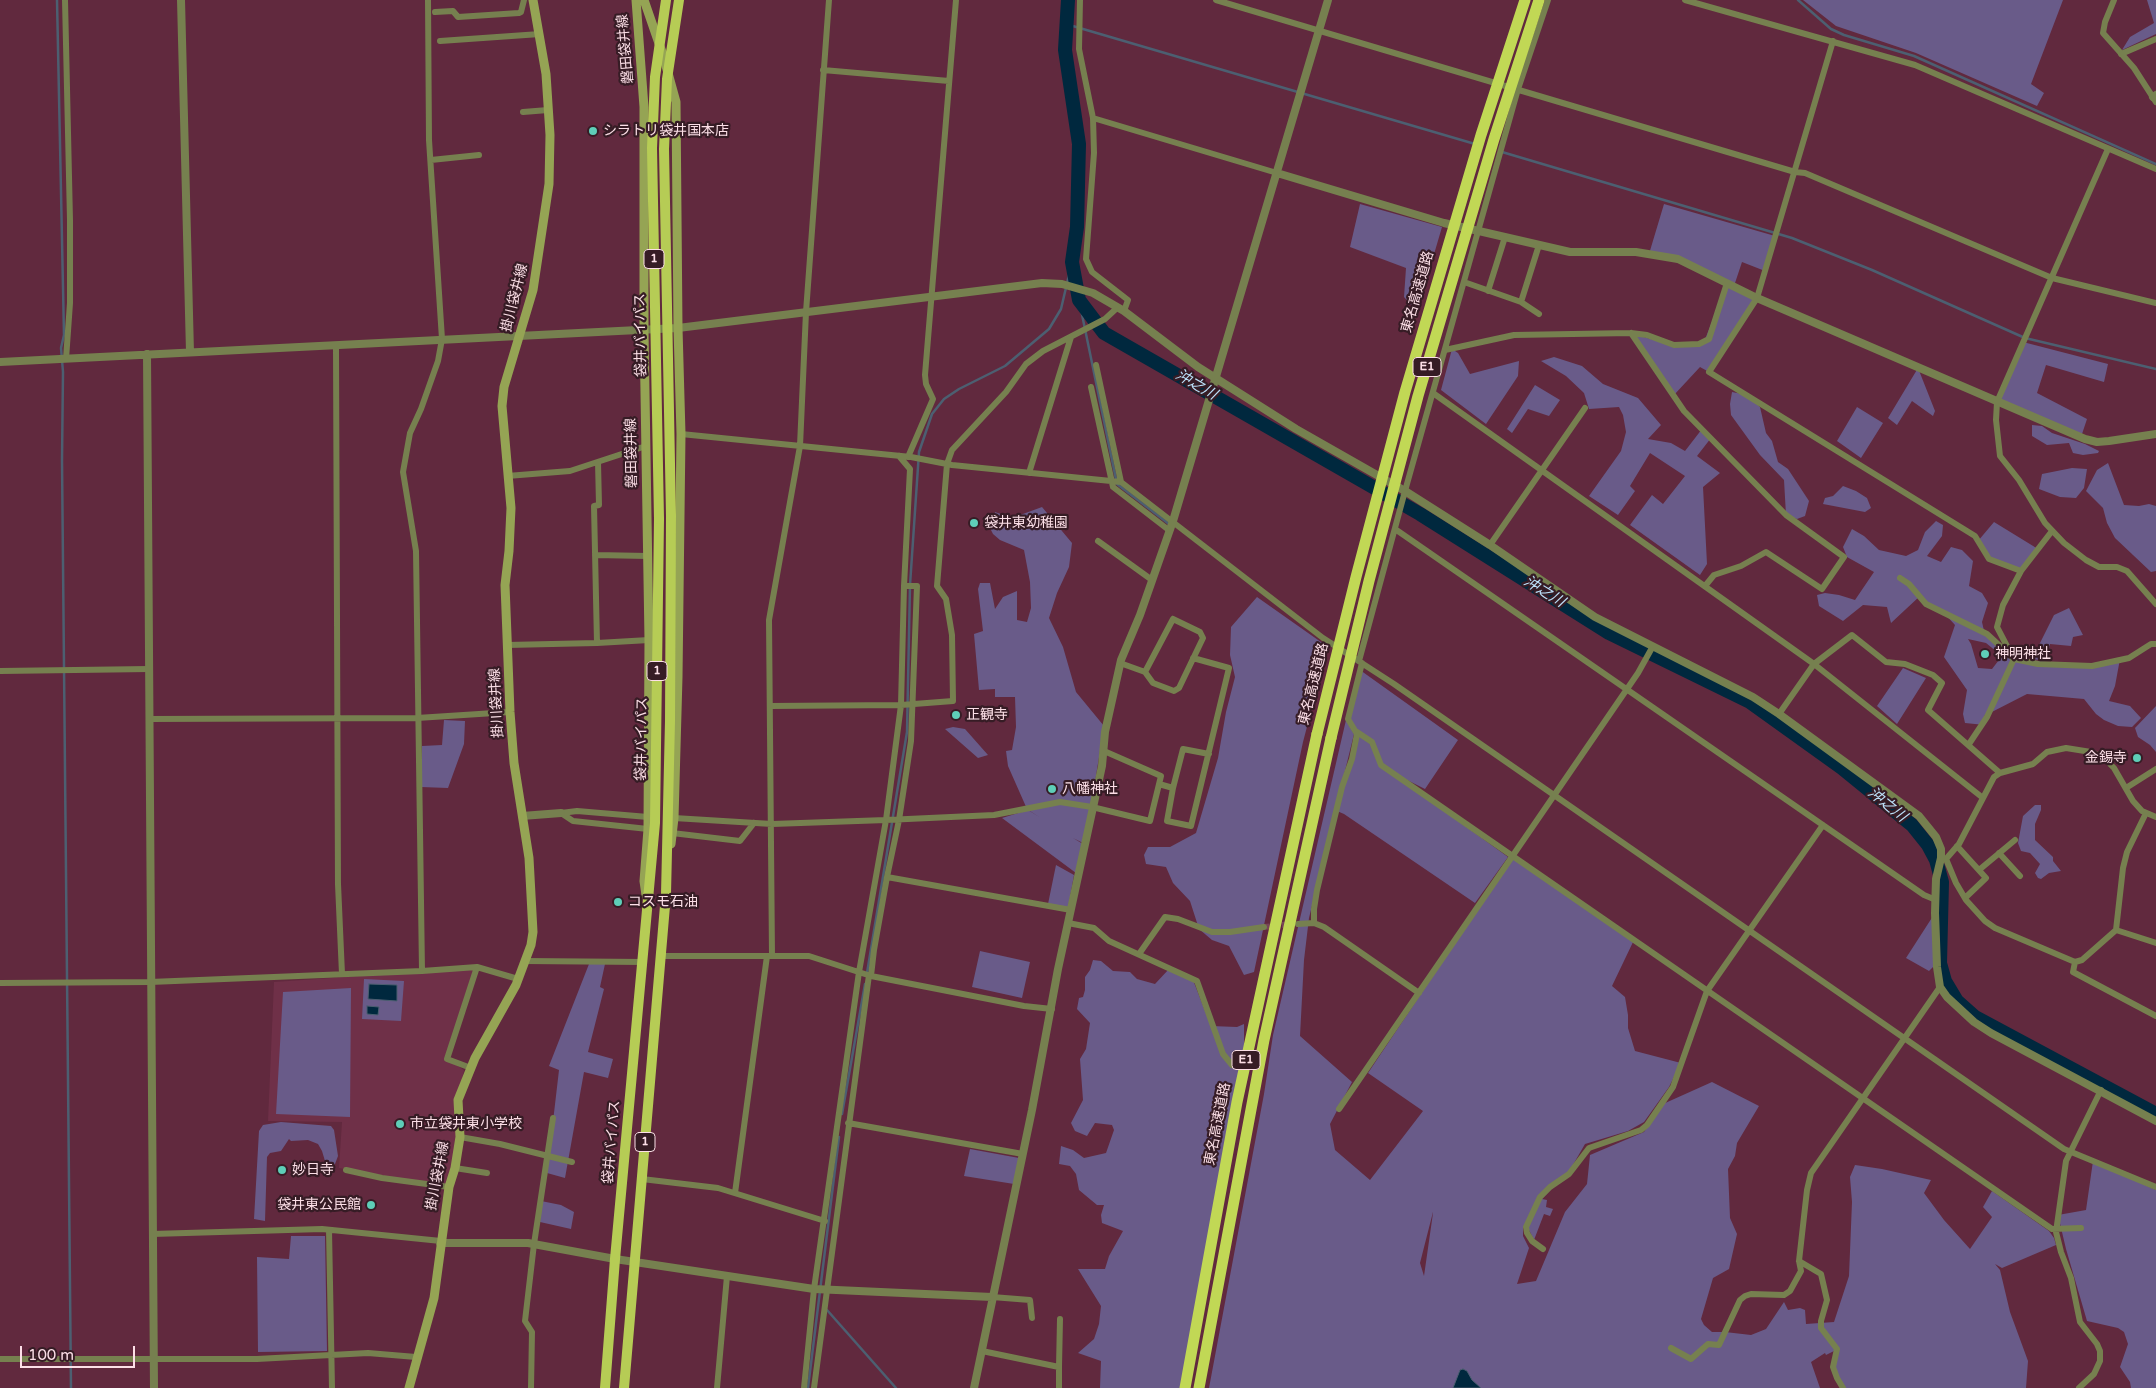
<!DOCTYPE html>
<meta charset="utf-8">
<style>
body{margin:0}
#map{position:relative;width:2156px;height:1388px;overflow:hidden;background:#61293e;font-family:"Varela Round",sans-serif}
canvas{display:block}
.scale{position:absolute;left:20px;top:1346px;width:115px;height:22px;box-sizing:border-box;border:2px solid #fcdfe7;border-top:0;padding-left:6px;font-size:15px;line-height:18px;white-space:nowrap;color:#fcdfe7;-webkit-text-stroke:4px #361c25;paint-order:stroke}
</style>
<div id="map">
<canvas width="2156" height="1388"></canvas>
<div class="scale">100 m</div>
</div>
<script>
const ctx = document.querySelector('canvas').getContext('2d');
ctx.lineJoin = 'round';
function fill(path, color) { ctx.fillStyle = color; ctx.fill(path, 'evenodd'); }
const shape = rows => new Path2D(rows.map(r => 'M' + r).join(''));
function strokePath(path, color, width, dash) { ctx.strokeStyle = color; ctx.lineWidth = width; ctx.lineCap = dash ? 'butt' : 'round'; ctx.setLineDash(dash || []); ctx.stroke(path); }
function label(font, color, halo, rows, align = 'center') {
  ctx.font = font + ' "Varela Round","Noto Sans JP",sans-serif'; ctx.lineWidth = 4.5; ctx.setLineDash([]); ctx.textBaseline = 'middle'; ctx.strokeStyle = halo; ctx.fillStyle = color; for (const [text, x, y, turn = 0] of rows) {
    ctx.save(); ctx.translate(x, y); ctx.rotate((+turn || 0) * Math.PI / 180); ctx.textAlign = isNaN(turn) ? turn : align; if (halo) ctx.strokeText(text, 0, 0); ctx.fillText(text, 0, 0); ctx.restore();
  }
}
const built = shape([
 [475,968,447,1059,464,1070,458,1100,460,1137,449,1187,339,1168,342,1122,268,1121,274,982]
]);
const green = shape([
 [1803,0,2063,0,2031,84,2044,93,2037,106,1916,53,1836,26],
 [2147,0,2156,0,2156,34,2122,50,2130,37,2154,23],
 [1360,204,1442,227,1417,312,1404,297,1406,268,1350,247],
 [1664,204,1775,236,1765,271,1742,262,1734,286,1702,270,1649,254],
 [1726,286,1755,297,1709,372,1700,367,1674,395,1632,334,1674,345,1704,342],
 [2023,342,2108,364,2104,382,2046,365,2037,393,2087,419,2081,437,1997,402],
 [1452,349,1458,353,1470,374,1519,361,1518,376,1486,424,1441,390],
 [1554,357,1582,366,1603,384,1638,398,1661,425,1648,439,1671,443,1685,451,1702,429,1711,438,1697,456,1720,473,1703,487,1707,564,1700,575,1630,525,1652,495,1663,504,1685,476,1650,453,1630,486,1635,491,1618,515,1589,496,1621,451,1626,432,1623,415,1619,407,1589,409,1584,393,1566,376,1541,361],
 [1918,368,1935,411,1933,416,1912,401,1897,425,1888,418],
 [1535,385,1560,400,1549,416,1528,409,1512,433,1507,429],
 [1732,392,1747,395,1760,407,1766,433,1772,441,1778,462,1788,469,1809,501,1805,516,1797,519,1786,515,1784,480,1760,455,1731,415,1730,404],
 [1857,407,1883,423,1861,458,1837,441],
 [2032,425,2042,426,2052,433,2085,444,2099,451,2098,453,2083,455,2073,453,2069,443,2047,445,2032,436],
 [2108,463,2124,505,2139,506,2149,504,2156,506,2156,571,2151,572,2115,538,2107,523,2103,508,2086,491,2097,470],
 [2072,468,2087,469,2084,488,2076,498,2060,497,2039,489,2042,474],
 [1843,486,1856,491,1867,498,1871,508,1865,512,1823,504,1825,498,1833,496],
 [1042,507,1072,543,1069,567,1057,593,1049,618,1063,647,1076,692,1104,726,1085,844,1073,838,1083,844,1076,873,1002,818,1028,810,1039,817,1027,809,1008,766,1006,751,1012,750,1016,727,1015,697,995,697,995,689,979,690,974,634,983,631,978,589,980,583,990,583,995,609,1003,597,1017,591,1017,620,1027,622,1031,608,1030,582,1024,550,1000,540,993,534,989,526,995,512,1012,518],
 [1936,521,1943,525,1942,536,1927,556,1941,562,1951,547,1962,550,1973,561,1969,586,1982,593,1988,603,1982,622,1985,635,2003,652,2003,655,2009,651,2020,659,2081,666,2120,659,2115,686,2109,701,2130,706,2141,718,2132,727,2118,726,2104,720,2096,714,2084,699,2027,694,1984,716,1985,725,1965,723,1963,714,1967,690,1944,657,1955,625,1944,613,1927,605,1920,596,1891,623,1887,607,1863,605,1843,621,1819,606,1817,595,1825,593,1839,595,1855,600,1874,572,1847,557,1843,547,1852,529,1864,536,1879,550,1906,556,1918,550,1925,532],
 [1968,639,1986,643,2002,656,1992,669,1978,668,1971,644],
 [1994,522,2038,549,2021,571,1989,559,1978,541],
 [1257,597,1328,647,1303,742,1254,972,1244,975,1229,946,1212,940,1199,929,1190,901,1173,883,1166,867,1146,864,1144,855,1148,847,1170,847,1196,833,1218,758,1226,712,1235,677,1230,655,1231,627],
 [2069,608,2083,635,2073,637,2071,646,2050,644,2047,661,2032,659,2054,615],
 [1903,668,1926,678,1897,724,1877,706],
 [1360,670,1458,740,1425,789,1389,771,1508,857,1475,903,1344,814,1337,811,1357,734,1348,719],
 [2156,706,2156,752,2150,745,2138,737,2135,728],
 [444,720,465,721,464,744,448,788,421,787,422,746,442,745],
 [1346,720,1354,734,1309,918,1304,960,1300,1036,1352,1082,1330,1124,1335,1150,1370,1180,1423,1111,1368,1073,1512,858,1634,940,1612,986,1625,997,1628,1015,1628,1028,1635,1051,1681,1063,1669,1087,1644,1122,1628,1131,1585,1144,1570,1170,1542,1199,1547,1200,1546,1207,1553,1209,1550,1216,1544,1214,1534,1240,1528,1228,1523,1227,1523,1236,1529,1248,1517,1284,1536,1281,1565,1212,1587,1184,1590,1155,1644,1132,1663,1104,1712,1082,1759,1106,1737,1143,1735,1156,1728,1169,1730,1218,1737,1234,1729,1269,1713,1278,1701,1319,1704,1325,1712,1332,1725,1332,1751,1335,1766,1329,1784,1302,1788,1310,1800,1308,1805,1310,1806,1324,1834,1322,1849,1276,1852,1202,1850,1177,1855,1165,1882,1169,1931,1180,1924,1193,1944,1220,1970,1249,1992,1217,1983,1207,1992,1191,2049,1231,2054,1238,2056,1245,2002,1268,1995,1264,2000,1270,2010,1312,2028,1361,2026,1388,1843,1388,1836,1374,1836,1350,1826,1355,1825,1353,1811,1362,1820,1388,1209,1388,1264,1094,1273,1035],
 [1433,1212,1433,1213,1424,1276,1420,1263],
 [953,727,965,729,988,755,978,758,945,729],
 [2035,805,2041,805,2041,810,2035,824,2035,840,2053,857,2053,861,2061,871,2049,873,2041,879,2038,878,2035,873,2040,864,2030,853,2021,851,2018,843,2023,816],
 [1056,865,1074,875,1068,908,1048,904],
 [1935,913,1933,967,1929,971,1906,958],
 [980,951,1030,962,1022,998,972,987],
 [1093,960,1101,961,1113,971,1130,972,1137,979,1155,984,1169,969,1193,980,1211,1026,1237,1027,1244,1024,1244,1058,1181,1388,1100,1388,1101,1361,1078,1353,1094,1339,1099,1324,1101,1306,1078,1269,1105,1269,1109,1256,1123,1231,1102,1223,1101,1215,1104,1205,1097,1205,1079,1190,1076,1174,1070,1166,1059,1164,1061,1146,1073,1150,1084,1158,1106,1153,1114,1130,1112,1125,1095,1123,1087,1136,1075,1131,1071,1123,1083,1100,1080,1059,1086,1049,1090,1023,1077,1009,1079,998,1083,997,1085,990,1085,977,1090,970],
 [589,964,605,964,600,987,604,989,588,1052,613,1059,608,1078,584,1072,565,1178,547,1173,559,1070,549,1066],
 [364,979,404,981,401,1021,362,1019],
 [351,988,350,1117,276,1114,283,992],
 [281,1122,331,1126,334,1130,338,1156,335,1164,330,1166,325,1161,322,1151,318,1144,308,1140,291,1141,289,1139,281,1151,270,1153,267,1157,265,1221,254,1219,259,1131,263,1125],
 [970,1149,1019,1158,1014,1184,964,1176],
 [2093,1161,2156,1190,2156,1388,2131,1388,2130,1382,2120,1367,2128,1344,2124,1332,2118,1328,2087,1321,2066,1249,2058,1215,2086,1210],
 [541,1201,561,1205,574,1212,571,1229,540,1222],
 [291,1236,325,1236,327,1351,258,1352,257,1257,289,1259]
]);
const water = shape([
 [369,984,397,985,397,1001,368,999,369,984],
 [367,1006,379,1007,378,1015,367,1014,367,1006],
 [1463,1369,1467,1371,1472,1380,1481,1388,1453,1388,1460,1370,1463,1369]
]);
const stream = shape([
 [57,0,64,335,61,348,63,372,62,460,71,1388],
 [1798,0,1831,29,1844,35,1914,56,2156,164],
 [1066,24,1475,144],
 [1502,152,1792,238,1872,270,2025,338,2156,369],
 [1079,300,1117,484,1169,524],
 [867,973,907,732,910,585,919,452,932,414,944,399,959,389,1005,366,1049,329,1061,309,1072,262],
 [842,1114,865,984],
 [827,1310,896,1388],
 [808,1388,839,1137]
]);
const river = shape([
 [1068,0,1065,50,1079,144,1077,227,1072,262,1079,300,1104,333,1420,514,1609,633,1750,702,1842,768,1912,825,1928,845,1936,860,1942,882,1940,963,1945,981,1957,1001,1975,1017,2156,1114]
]);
const minorTunnel = shape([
 [1264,927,1292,924]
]);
const minor = shape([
 [65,0,70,220,70,303,66,359],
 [1080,0,1079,49,1093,118,1094,153,1086,259,1092,272,1128,300,1124,311],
 [1216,0,1795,172,1805,173,2052,278,2156,303],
 [1685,0,1915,65,2156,169],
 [2114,0,2105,22,2103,33,2134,68,2156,102],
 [435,12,453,11,458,17,519,13,521,12,524,0],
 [440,41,540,34],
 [1833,41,1757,298,1709,372,1975,536,1989,559,2021,571],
 [2121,54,2156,39],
 [823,70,949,81],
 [523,112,548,110],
 [1093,118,1277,173],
 [2108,149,1997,402,1996,420,2000,456,2019,480,2045,523,2064,543,2086,560,2099,567,2117,567,2127,571,2156,604],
 [431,160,479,155],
 [1464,282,1521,302,1539,314],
 [1488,291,1505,237],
 [1521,302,1539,245],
 [1631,333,1684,411,1786,515,1844,557,1822,589,1766,552,1741,566,1714,575,1705,586],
 [336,346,338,884,342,974],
 [1445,350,1514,335,1631,333,1647,335,1674,345,1699,344,1709,339,1727,283],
 [1096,365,1121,482],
 [1091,387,1113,487,1170,531],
 [1433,393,1814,664,1983,798],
 [681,434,911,457,952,465,1121,482,1323,638,1394,684,2064,1149,2156,1187],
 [908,457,933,399,926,384,925,375,956,0],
 [1029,473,1071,337],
 [507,476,570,471,646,446],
 [1395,529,1924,895,1936,900],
 [1098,541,1152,580],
 [1490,545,1585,408],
 [595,555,648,556],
 [1900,578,1909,584,1926,604,1987,634,2014,659,2038,664,2092,666,2129,658,2151,644,2156,644],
 [1173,619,1200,632,1203,638,1179,688,1174,691,1153,683,1145,672,1173,619],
 [597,643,594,506,599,505,598,462],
 [507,645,597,643,649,640],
 [2009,650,1997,627,2003,605,2021,571,2052,531],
 [1359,661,1405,491,1518,89,1548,0],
 [1120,663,1145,672],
 [0,671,149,669],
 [770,706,901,705,953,701,952,635,946,599,937,586,947,464,952,450,1006,392,1026,364,1043,351,1105,319,1118,307],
 [1779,714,1814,664,1852,635,1886,662,1905,664,1933,675,1942,683,1928,710,2000,773],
 [149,719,417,718,510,712],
 [1357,732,1372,742,1381,765,2052,1229,2081,1228],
 [1969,744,1987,717,2014,659],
 [1159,784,1173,788,1167,821,1191,826,1229,668,1193,658],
 [1173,788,1183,749,1209,754],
 [2126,788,2156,769],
 [561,813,573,821,648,829],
 [561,813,577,811,648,817],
 [674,818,772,824,886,820,994,815,1060,802,1092,807,1150,821,1161,776,1104,751],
 [672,833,740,841,754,823],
 [1957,846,1986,878,1965,898],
 [1999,853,2020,876],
 [1942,859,1946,859,1956,883,1966,900,1985,921,1995,928,2075,962,2082,960,2116,930,2156,943],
 [1946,859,1959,844,1994,777,2000,773,2033,764,2047,752,2066,748,2091,752,2104,758,2114,768,2133,801,2142,811,2156,817],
 [1979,870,2015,840],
 [887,877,1071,910],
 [1068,923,1094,928,1109,941,1197,981,1223,1054,1232,1065],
 [1314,923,1314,909,1317,890,1342,787,1352,759,1357,734,1348,719,1362,663],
 [1298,924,1314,923,1324,927,1419,993],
 [2116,930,2123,868,2127,852,2146,813],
 [1139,954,1165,917,1178,919,1212,932,1230,932,1264,927],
 [772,955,769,620,800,446,806,312,829,0],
 [662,956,809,956,871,976,1024,1006,1052,1009],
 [525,961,643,962],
 [2075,962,2073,972,2156,1016],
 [422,971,416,551,403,472,410,433,421,409,438,361,442,339,429,140,428,0],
 [871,976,874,950,887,877,899,820,911,741,917,586,904,586],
 [0,983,150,982,422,971,477,967,518,979],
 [471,1068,447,1059,477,967],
 [1339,1109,1638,673,1653,646],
 [848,1123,1023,1154],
 [460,1137,500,1144,572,1162],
 [455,1168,487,1173],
 [346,1170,382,1178,449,1187],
 [642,1179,718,1188,825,1221],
 [735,1193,767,956],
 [329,1230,332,1388],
 [152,1234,322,1229,441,1241],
 [1543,1249,1532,1241,1527,1233,1526,1227,1540,1197,1550,1187,1569,1174,1589,1148,1641,1130,1647,1125,1673,1087,1707,991,1823,825],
 [1799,1261,1821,1274,1827,1300,1821,1321,1821,1328,1837,1349,1833,1367,1837,1378,1843,1388],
 [992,1297,1030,1300,1032,1318],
 [1671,1348,1691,1359,1708,1344,1719,1345,1740,1300,1745,1296,1751,1294,1784,1295,1790,1291,1801,1271,1799,1261,1807,1190,1811,1173,1940,987],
 [982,1351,1059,1367,1059,1388],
 [0,1359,257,1359,368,1353,416,1357],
 [1059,1367,1060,1319],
 [531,1388,532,1332,525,1321,534,1244,553,1118],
 [717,1388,727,1276],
 [804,1388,814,1289,859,972,886,820,901,705,904,586,910,469,899,456],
 [814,1388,869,975],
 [2079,1388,2094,1374,2100,1361,2100,1351,2097,1344,2080,1322,2071,1278,2061,1252,2056,1232,2066,1161,2101,1090]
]);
const tertiary = shape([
 [181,0,190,352],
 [2153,97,2156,95],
 [1277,173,1444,223,1570,252,1636,252,1678,259,1757,298,2085,439,2097,442,2109,441,2156,434],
 [147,354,154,1388],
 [0,362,678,328,1042,283,1062,284,1093,293,1124,311,1198,367,1296,429,1405,491,1490,545,1595,617,1753,697,1779,714,1919,816,1936,837,1941,849,1941,858,1936,879,1935,913,1937,967,1940,987,1947,997,1974,1022,1991,1033,2156,1121],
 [522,816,561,813],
 [440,1243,528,1243,615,1259,814,1289,992,1297],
 [974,1388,1032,1110,1058,969,1102,766,1105,732,1121,660,1140,615,1173,521,1328,0]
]);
const secondary = shape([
 [636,0,644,107,644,331,649,640,648,829,644,881,646,895],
 [644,0,663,55,676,102,678,328,681,434,678,677,674,818,671,844],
 [409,1388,434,1298,449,1187,455,1168,460,1137,458,1100,475,1058,516,985,531,945,533,932,529,858,514,763,510,712,505,585,509,551,511,508,502,406,504,387,533,290,549,184,550,135,546,74,533,0]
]);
const trunk = shape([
 [605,1388,615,1259,655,823,659,519],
 [624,1388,666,894,670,721,671,516]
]);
const motorway = shape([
 [1185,1388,1237,1102,1317,734],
 [1199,1388,1264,1040,1331,738]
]);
const trunkBridge = shape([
 [671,516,664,149,667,79,679,0],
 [659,519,652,148,655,77,666,0]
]);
const motorwayBridge = shape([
 [1317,734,1356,577,1405,392,1481,135,1525,0],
 [1331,738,1369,581,1418,396,1494,139,1539,0]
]);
const markers = [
 [593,131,5,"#5eceb8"],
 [974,523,5,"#5eceb8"],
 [1985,654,5,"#5eceb8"],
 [956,715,5,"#5eceb8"],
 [2137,758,5,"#5eceb8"],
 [1052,789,5,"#5eceb8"],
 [618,902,5,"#5eceb8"],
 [400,1124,5,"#5eceb8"],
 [282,1170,5,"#5eceb8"],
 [371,1205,5,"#5eceb8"]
];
const shields = [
 [654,259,20],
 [1427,367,28],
 [657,671,20],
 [1246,1060,28],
 [645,1142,20]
];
const shieldNames = [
 ["1",654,259],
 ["E1",1427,367],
 ["1",657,671],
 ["E1",1246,1060],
 ["1",645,1142]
];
const streetNames = [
 ["磐田袋井線",626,49,-95],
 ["東名高速道路",1418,292,-74],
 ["掛川袋井線",515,298,-76],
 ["袋井バイパス",641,335,-91],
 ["磐田袋井線",632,453,-91],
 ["東名高速道路",1314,684,-76],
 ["掛川袋井線",497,703,-93],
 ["袋井バイパス",642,739,-89],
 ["東名高速道路",1218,1124,-79],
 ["袋井バイパス",612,1142,-85],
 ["掛川袋井線",438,1176,-79]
];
const poiNames = [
 ["シラトリ袋井国本店",603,131],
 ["袋井東幼稚園",984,523],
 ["神明神社",1995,654],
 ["正観寺",966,715],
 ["金錫寺",2127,758,"right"],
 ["八幡神社",1062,789],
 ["コスモ石油",628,902],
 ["市立袋井東小学校",410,1124],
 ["妙日寺",292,1170],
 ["袋井東公民館",361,1205,"right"]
];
const waterNames = [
 ["沖之川",1196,385,30],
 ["沖之川",1544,592,32],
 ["沖之川",1887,805,39]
];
fill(built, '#6f3048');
fill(green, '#695b89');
fill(water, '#00283e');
strokePath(water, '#4c5f71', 1);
strokePath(stream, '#4c5f71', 2.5);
strokePath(river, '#00283e', 14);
strokePath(minorTunnel, '#784457', 6, [6, 3]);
strokePath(minor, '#76804f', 6);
strokePath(tertiary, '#76804f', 8);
strokePath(secondary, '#95a454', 9);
strokePath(trunk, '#b6cc55', 10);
strokePath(motorway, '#c1d855', 11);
strokePath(trunkBridge, '#b6cc55', 10);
strokePath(motorwayBridge, '#c1d855', 11);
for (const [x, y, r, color] of markers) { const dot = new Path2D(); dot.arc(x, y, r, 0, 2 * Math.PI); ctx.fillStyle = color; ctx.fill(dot); strokePath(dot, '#361c25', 2); }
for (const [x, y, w] of shields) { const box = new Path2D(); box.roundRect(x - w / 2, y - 9.5, w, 19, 4); ctx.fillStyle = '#361c25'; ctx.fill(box); strokePath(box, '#fcdfe7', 1); }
label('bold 12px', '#fcdfe7', null, shieldNames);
label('14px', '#fcdfe7', '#361c25', streetNames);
label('14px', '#fcdfe7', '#361c25', poiNames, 'left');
label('italic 15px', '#bbdff8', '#361c25', waterNames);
</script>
